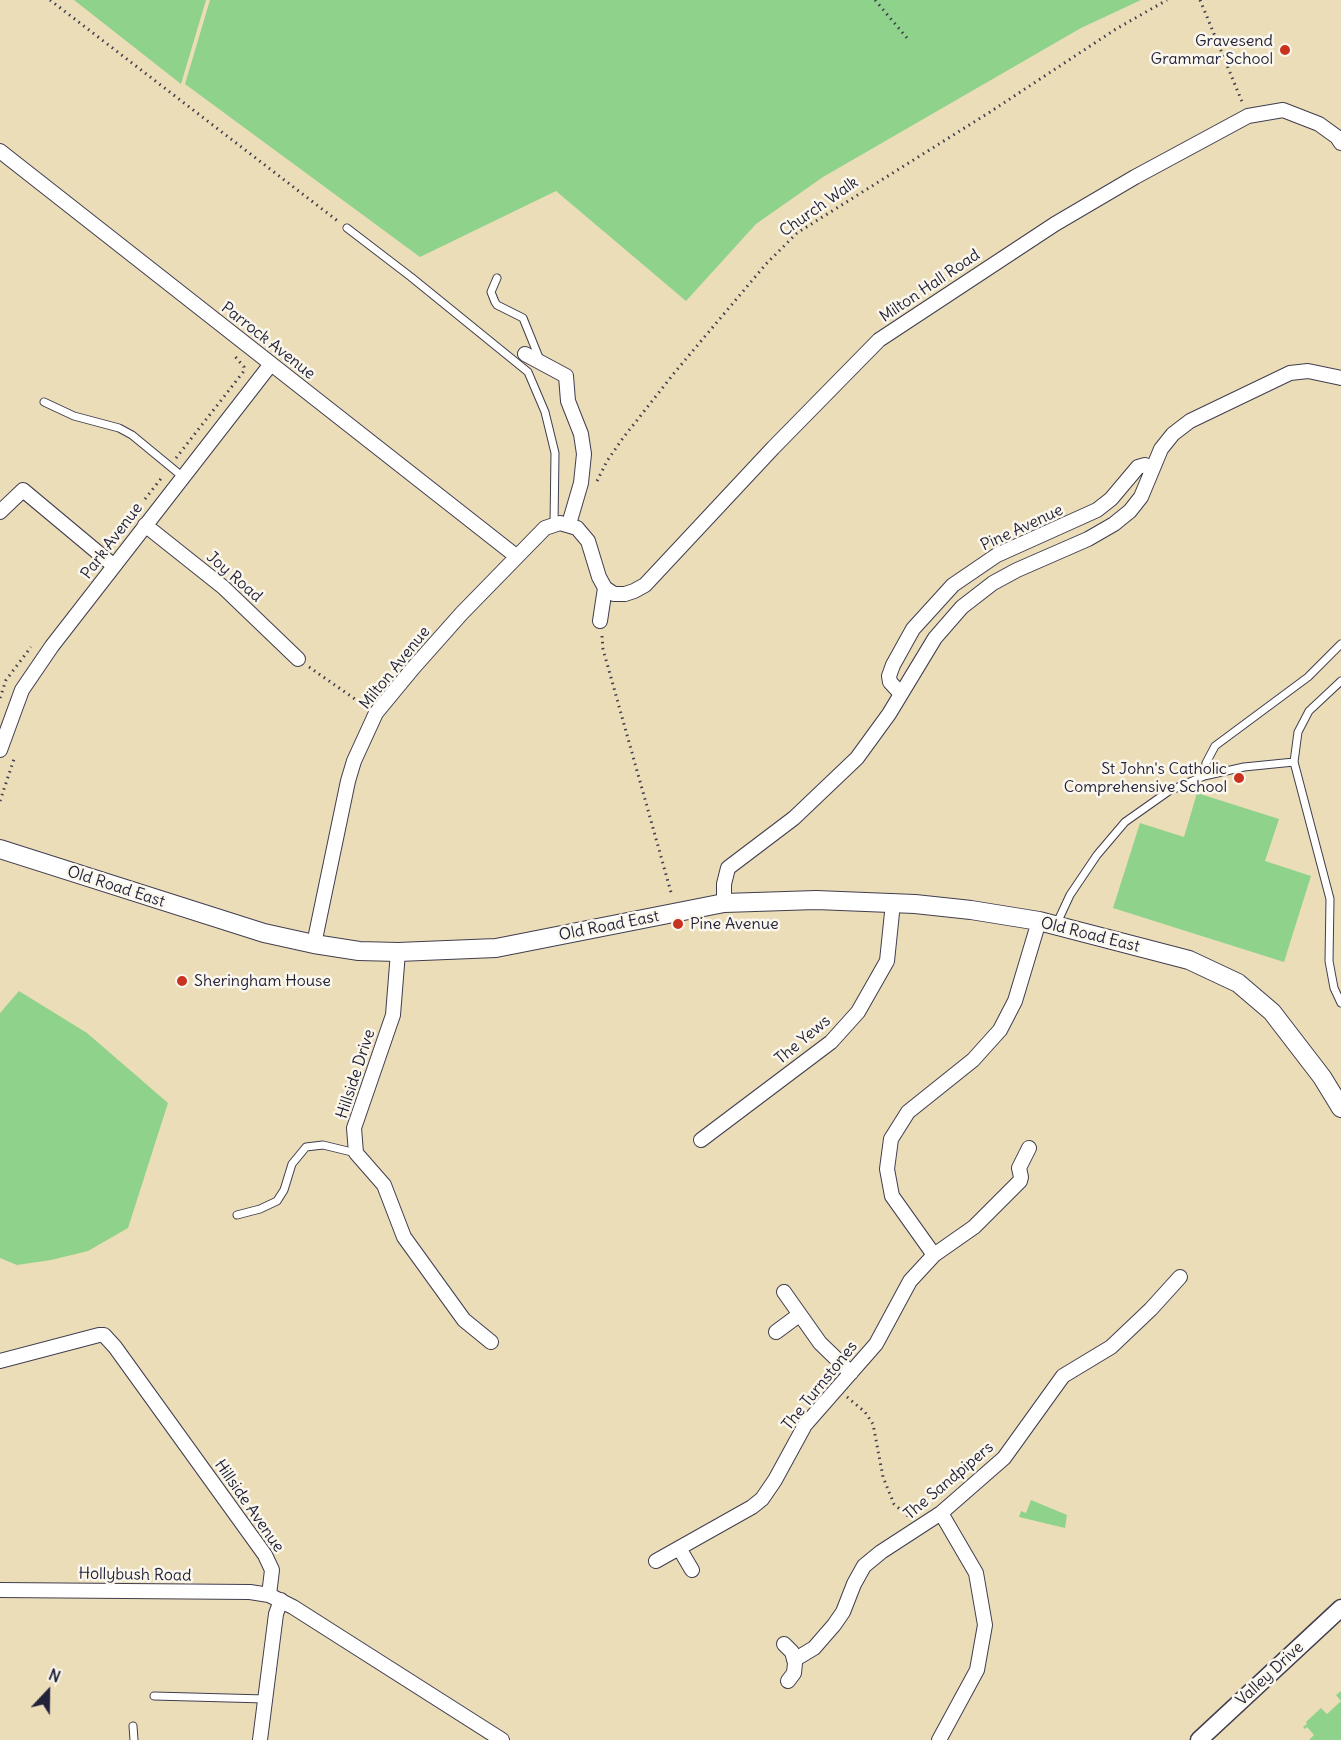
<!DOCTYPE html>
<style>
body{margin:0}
#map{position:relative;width:1341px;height:1740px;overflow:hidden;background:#ecddb9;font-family:Delius,sans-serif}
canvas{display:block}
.north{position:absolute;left:18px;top:1662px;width:60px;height:60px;-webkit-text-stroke:4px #fbf7ec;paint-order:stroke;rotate:22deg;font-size:16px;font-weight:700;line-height:24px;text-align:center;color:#22223b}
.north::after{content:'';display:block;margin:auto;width:21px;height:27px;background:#22223b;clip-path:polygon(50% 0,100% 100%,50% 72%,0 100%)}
</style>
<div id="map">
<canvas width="1341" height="1740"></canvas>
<div class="north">N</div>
</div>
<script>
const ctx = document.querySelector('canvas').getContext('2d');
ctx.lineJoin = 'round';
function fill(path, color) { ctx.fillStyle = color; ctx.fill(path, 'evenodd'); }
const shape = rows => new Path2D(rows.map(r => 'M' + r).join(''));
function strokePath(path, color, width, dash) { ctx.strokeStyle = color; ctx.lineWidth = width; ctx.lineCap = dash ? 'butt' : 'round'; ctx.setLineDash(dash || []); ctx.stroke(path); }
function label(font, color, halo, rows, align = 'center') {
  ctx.font = font + ' Delius,sans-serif'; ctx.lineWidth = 5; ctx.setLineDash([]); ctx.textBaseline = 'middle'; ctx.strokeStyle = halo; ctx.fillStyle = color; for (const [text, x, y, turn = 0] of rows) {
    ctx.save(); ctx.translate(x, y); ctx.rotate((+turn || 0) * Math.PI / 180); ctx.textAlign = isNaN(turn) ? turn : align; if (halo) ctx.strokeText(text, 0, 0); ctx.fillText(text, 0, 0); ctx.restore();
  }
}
const green = shape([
 [74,0,206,0,181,84],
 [210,0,1141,0,1081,28,823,177,756,224,686,301,556,191,420,257,185,84],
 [1197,793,1279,819,1265,861,1311,876,1284,962,1113,908,1140,823,1184,837],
 [19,991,87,1033,168,1103,128,1228,88,1251,51,1260,17,1265,0,1258,0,1013],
 [1031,1500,1067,1515,1065,1528,1019,1517,1021,1511,1026,1513],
 [1341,1691,1341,1740,1309,1740,1314,1735,1307,1727,1305,1729,1303,1727,1307,1724,1306,1722,1321,1708,1327,1714,1341,1701,1336,1695]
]);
const path = shape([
 [50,0,339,222],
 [875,0,907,38],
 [1200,0,1243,104],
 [176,458,244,371,244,367,233,354],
 [597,481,607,461,623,438,675,372,766,264,797,233,990,112,1116,29,1167,0],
 [145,499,163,476],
 [602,636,603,649,672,896],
 [309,667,365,706],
 [0,698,6,680,31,647],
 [0,801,15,756],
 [847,1397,865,1412,873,1424,883,1477,894,1504,908,1516]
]);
const service = shape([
 [347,228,411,277,528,372,545,412,555,453,554,524],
 [497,278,491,292,495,302,497,305,523,318,540,360],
 [44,402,74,416,119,428,132,435,183,477],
 [1341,681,1309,711,1298,732,1294,762,1330,899,1329,961,1334,988,1341,1003],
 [1204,776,1206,763,1215,746,1308,677,1341,644],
 [1057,923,1070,895,1097,855,1125,822,1169,791,1204,776,1244,767,1294,762],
 [237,1215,260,1209,277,1201,284,1190,292,1164,306,1147,323,1145,356,1153],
 [154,1696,265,1699],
 [133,1726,134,1740]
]);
const minor = shape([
 [0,151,516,556],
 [525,354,566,376,568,401,581,434,584,454,581,483,569,524],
 [0,512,23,490,114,566],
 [145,525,223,587,298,659],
 [600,621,605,588],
 [901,694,890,682,889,676,893,665,913,629,953,585,997,555,1097,510,1111,499,1138,467,1145,465,1152,468],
 [0,750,22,690,52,646,271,364],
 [724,903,724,884,728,868,794,818,857,758,889,714,935,638,962,607,993,583,1017,570,1088,539,1114,524,1130,511,1141,497,1161,449,1173,434,1190,421,1290,373,1308,371,1341,378],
 [314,944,348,781,354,761,376,713,414,667,462,613,545,528,560,523,577,528,588,541,599,577,605,588,614,594,625,594,634,591,645,585,773,448,879,340,1055,224,1135,177,1248,116,1283,110,1319,124,1337,137,1341,143],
 [398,952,393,1015,354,1128,356,1153,384,1185,404,1237,464,1320,491,1342],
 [701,1140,831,1042,858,1012,887,961,893,903],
 [934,1255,892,1196,887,1169,891,1139,908,1112,973,1060,1000,1030,1015,1001,1039,921],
 [784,1292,820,1343,851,1373],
 [776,1332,799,1315],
 [0,1361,99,1335,104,1335,115,1347,265,1555,272,1570,269,1595,293,1607,502,1740],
 [679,1548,692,1570],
 [656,1561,752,1507,762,1499,775,1480,805,1425,876,1344,910,1281,934,1255,974,1227,1020,1181,1021,1177,1019,1168,1029,1148],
 [0,1590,250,1592,269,1595],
 [784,1644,792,1652,795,1663,794,1673,788,1681],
 [794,1660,814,1648,834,1625,843,1612,854,1584,864,1566,881,1552,941,1513,1004,1458,1063,1376,1111,1347,1151,1309,1180,1277],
 [260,1740,276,1614,281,1600],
 [939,1740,977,1670,985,1625,976,1573,941,1513]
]);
const tertiary = shape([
 [1199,1740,1341,1608]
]);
const secondary = shape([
 [0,849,264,933,314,944,359,951,398,952,496,948,724,903,755,902,816,900,915,904,971,910,1039,921,1189,960,1238,983,1272,1012,1322,1077,1341,1108]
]);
const markers = [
 [1285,50,6,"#c8321e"],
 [1239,778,6,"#c8321e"],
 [678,924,6,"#c8321e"],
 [182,981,6,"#c8321e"]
];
const poiNames = [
 ["Gravesend",1273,41],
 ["Grammar School",1273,59],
 ["St John's Catholic",1227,769],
 ["Comprehensive School",1227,787],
 ["Pine Avenue",690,924,"left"],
 ["Sheringham House",194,981,"left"]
];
const streetNames = [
 ["Church Walk",819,207,-35],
 ["Milton Hall Road",930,286,-34],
 ["Parrock Avenue",268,341,38],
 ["Pine Avenue",1022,528,-25],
 ["Park Avenue",112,541,-53],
 ["Joy Road",234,577,41],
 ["Milton Avenue",395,668,-51],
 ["Old Road East",116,887,18],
 ["Old Road East",609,926,-11],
 ["Old Road East",1090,935,14],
 ["The Yews",803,1040,-40],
 ["Hillside Drive",356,1074,-72],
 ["The Turnstones",820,1386,-51],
 ["The Sandpipers",949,1481,-40],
 ["Hillside Avenue",249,1506,55],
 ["Hollybush Road",135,1575,1],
 ["Valley Drive",1270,1674,-43]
];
fill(green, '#8ed28c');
strokePath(service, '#403e4e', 9);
strokePath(minor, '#403e4e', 16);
strokePath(tertiary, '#403e4e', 19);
strokePath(secondary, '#403e4e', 20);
strokePath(path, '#403e4e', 3, [1.5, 4.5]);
strokePath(service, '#fff', 7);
strokePath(minor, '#fff', 14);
strokePath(tertiary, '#fff', 16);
strokePath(secondary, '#fff', 18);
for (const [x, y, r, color] of markers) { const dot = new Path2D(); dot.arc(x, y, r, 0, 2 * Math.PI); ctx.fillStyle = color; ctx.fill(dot); strokePath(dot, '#fbf7ec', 2); }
label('16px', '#22223b', '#fbf7ec', poiNames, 'right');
label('16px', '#22223b', '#fbf7ec', streetNames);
</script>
